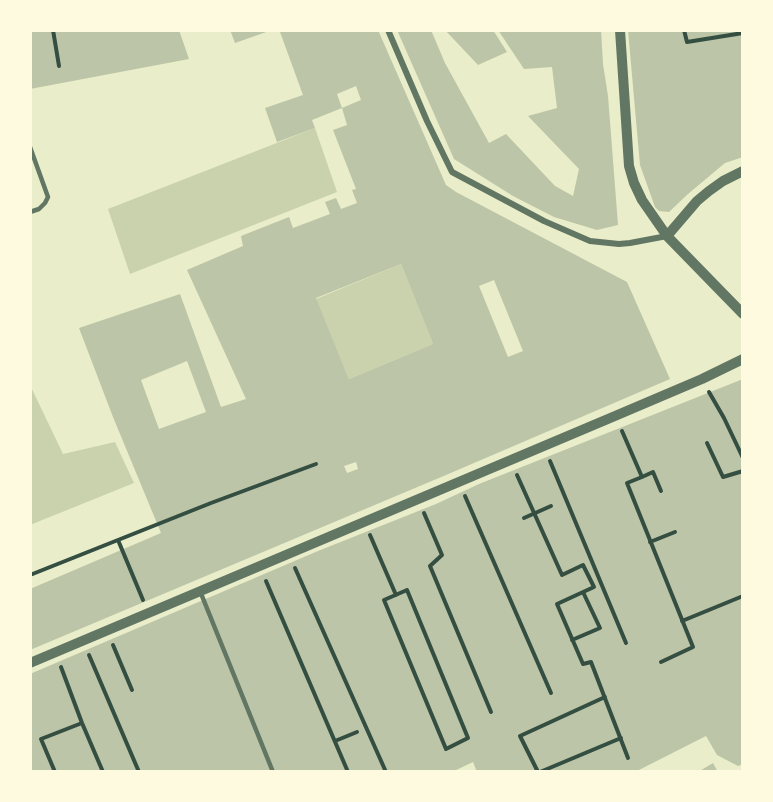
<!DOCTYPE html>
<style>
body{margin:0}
#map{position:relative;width:773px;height:802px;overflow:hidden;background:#e9edc9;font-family:Rubik,sans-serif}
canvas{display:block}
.frame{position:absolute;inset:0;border:32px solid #fefae0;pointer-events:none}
</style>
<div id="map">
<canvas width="773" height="802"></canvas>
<div class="frame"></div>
</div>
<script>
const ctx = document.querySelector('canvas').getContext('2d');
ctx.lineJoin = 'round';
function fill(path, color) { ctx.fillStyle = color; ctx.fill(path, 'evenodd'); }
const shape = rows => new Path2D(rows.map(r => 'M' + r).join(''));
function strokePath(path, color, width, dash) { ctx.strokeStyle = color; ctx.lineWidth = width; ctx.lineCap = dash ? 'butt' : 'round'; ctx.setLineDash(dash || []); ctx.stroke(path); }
const green = shape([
 [315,128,337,192,130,274,108,209],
 [401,264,433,344,349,379,316,299],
 [30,385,63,454,115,442,134,483,30,525]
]);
const building = shape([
 [30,30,179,30,189,59,30,89],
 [230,30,272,30,235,43],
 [286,30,378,30,446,185,456,192,627,282,670,379,446,475,30,650,30,589,161,533,113,417,79,328,180,294,221,407,246,399,187,270,243,246,241,236,289,217,293,228,330,214,325,202,336,198,341,209,357,203,352,190,356,189,333,130,347,125,342,108,312,120,315,128,277,142,265,108,303,95,280,32],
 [356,86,361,100,342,108,337,94],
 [401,264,433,344,349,379,316,298],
 [494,280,523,351,508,357,479,286],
 [187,361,206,412,159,429,141,380],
 [356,462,358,469,347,473,344,466],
 [397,30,431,30,445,63,489,143,506,134,555,186,573,196,579,169,528,116,557,108,552,67,524,69,498,30,601,30,603,64,608,96,618,225,597,230,554,217,513,196,454,159],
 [445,30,493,30,507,52,478,65],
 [628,30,743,30,743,157,725,163,688,194,669,212,659,211,655,207,640,165],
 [743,379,743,764,738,766,717,755,706,736,635,772,477,772,473,762,452,772,30,772,30,674,318,551,436,504,479,484],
 [713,763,718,772,698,772]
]);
const path = shape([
 [53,30,59,66],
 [684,30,687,42,743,33],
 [709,392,724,418,743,458],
 [622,431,642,477,627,483,693,647,661,662],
 [707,443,723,477,743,471],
 [550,461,626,643],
 [517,475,562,575,583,565,594,587,557,604,583,664,591,662,628,758],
 [642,477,653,472,661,491],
 [465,496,551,693],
 [424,513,442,555,430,566,491,712],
 [524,518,551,506],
 [370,535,396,595],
 [118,540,143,600],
 [650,542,675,532],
 [295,568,386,772],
 [30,575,211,503,316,464],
 [266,581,348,772],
 [407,590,468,738,446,749,384,600,407,590],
 [682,621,743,596],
 [572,640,600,628,583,592],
 [113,645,132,690],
 [89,655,139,772],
 [61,667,82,723,103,772],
 [335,741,357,732],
 [55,772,41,739,82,723],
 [538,772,520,736,605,697],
 [540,772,621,738]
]);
const service = shape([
 [30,147,48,197,45,203,39,209,30,212],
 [200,591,273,772]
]);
const minor = shape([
 [388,30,427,121,452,172,544,221,590,241,619,244,630,243,667,236]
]);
const tertiary = shape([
 [620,30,629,166,634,183,642,200,667,236,743,314],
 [667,236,697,201,709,191,723,181,743,171],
 [30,663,615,416,702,379,743,359]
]);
fill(green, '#cad2ad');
fill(building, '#bcc5a7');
strokePath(path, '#344e41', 4);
strokePath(service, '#617663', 4.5);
strokePath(minor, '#617663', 6);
strokePath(tertiary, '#617663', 10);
</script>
